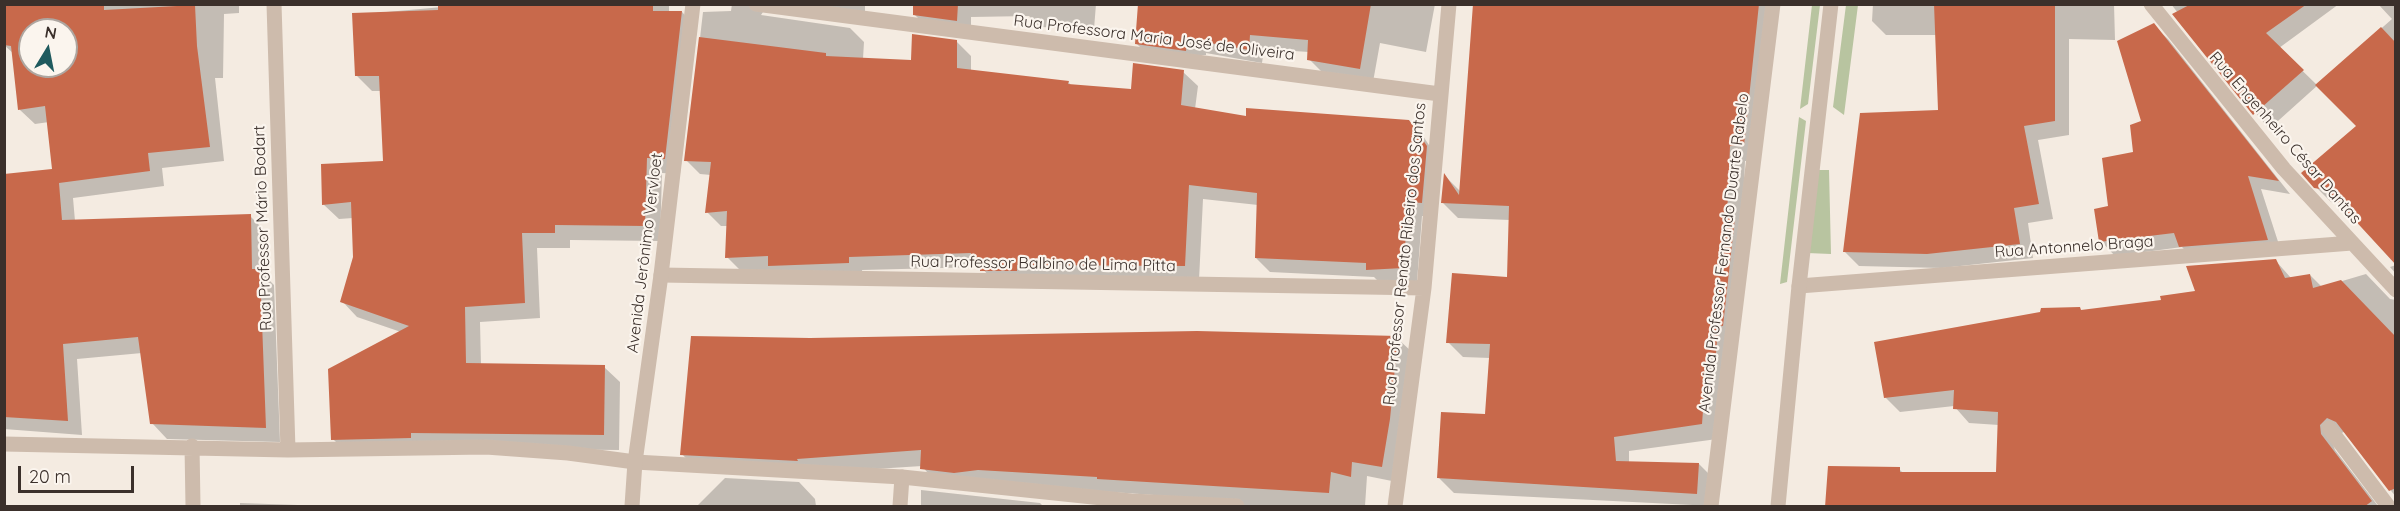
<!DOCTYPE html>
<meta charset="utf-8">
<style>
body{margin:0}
#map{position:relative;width:2400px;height:511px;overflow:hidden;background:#f4ebe1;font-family:Quicksand,sans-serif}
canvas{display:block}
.frame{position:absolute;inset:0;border:6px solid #3b302b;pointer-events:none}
.north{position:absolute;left:18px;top:18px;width:60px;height:60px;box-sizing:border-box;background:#fbf5ee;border:2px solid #aea6a0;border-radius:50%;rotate:10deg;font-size:16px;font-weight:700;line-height:24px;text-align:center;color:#3b302b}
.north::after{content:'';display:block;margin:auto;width:21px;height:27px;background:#1f5a5e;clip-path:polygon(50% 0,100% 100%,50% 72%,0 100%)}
.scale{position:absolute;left:18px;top:466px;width:116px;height:27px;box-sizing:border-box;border:3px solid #3b302b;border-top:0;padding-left:8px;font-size:18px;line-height:21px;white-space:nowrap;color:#3b302b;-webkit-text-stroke:4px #fbf5ee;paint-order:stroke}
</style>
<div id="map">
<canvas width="2400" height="511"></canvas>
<div class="frame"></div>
<div class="north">N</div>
<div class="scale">20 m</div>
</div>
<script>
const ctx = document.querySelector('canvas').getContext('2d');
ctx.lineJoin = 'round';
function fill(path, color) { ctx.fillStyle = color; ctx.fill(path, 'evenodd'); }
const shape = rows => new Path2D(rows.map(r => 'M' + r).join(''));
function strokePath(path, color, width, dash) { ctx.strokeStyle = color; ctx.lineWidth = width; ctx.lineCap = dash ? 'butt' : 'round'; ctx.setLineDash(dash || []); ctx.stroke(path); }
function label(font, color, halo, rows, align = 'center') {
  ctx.font = font + ' Quicksand,sans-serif'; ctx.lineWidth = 4.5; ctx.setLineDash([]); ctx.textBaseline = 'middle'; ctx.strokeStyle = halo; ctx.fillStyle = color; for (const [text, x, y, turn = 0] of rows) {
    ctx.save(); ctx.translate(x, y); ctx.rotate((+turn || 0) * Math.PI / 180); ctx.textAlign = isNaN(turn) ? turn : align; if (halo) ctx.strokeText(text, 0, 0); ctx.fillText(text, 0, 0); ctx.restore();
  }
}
const green = shape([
 [1812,5,1820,5,1808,104,1800,109],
 [1846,5,1858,5,1844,115,1833,107],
 [1799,117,1806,121,1787,282,1780,284],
 [1817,170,1829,170,1831,254,1807,253]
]);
const shadow = shape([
 [8,4,239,4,239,13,224,14,223,78,215,78,224,161,162,168,164,186,73,198,75,221,250,216,265,231,266,277,274,285,280,442,167,439,152,423,142,353,77,359,82,435,4,429,4,176,54,170,49,122,35,124,20,110,14,54,4,45],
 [30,30,66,30,66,66,30,66],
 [476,4,669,4,669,12,682,12,697,28,680,174,662,173,660,241,570,240,570,248,537,248,540,318,480,322,481,365,604,367,620,382,619,450,425,448,348,454,333,439,401,332,357,317,342,301,355,258,353,218,339,219,323,204,384,163,381,91,372,91,356,75,353,15],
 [732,4,865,4,865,20,763,12,761,15,850,28,864,42,863,59,913,61,957,42,971,56,971,71,1068,82,1072,86,1132,90,1183,72,1198,86,1195,109,1247,118,1409,121,1423,136,1440,162,1436,216,1422,216,1417,282,1381,284,1374,277,1270,272,1256,258,1258,205,1203,199,1199,280,996,284,981,267,862,270,863,276,741,271,727,257,728,226,721,226,707,212,711,175,700,174,686,160,703,12,731,11],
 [911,4,1096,4,1094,29,1040,27,1029,16,971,17,971,34,929,29,914,14,915,5],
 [1197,4,1435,4,1426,52,1380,43,1373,82,1323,73,1309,59,1309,52,1264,49,1262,63,1206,53,1206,55,1200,55,1199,64,1150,57,1136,43],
 [1476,4,1777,4,1759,160,1745,161,1742,226,1717,439,1629,451,1629,462,1699,464,1714,479,1712,506,1454,493,1439,478,1486,416,1490,358,1463,357,1448,342,1509,278,1510,220,1458,218,1443,203,1445,176,1460,191],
 [1873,4,2114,4,2115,40,2069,39,2069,135,2038,140,2053,219,2028,223,2033,258,1942,268,1859,266,1844,251,1940,111,1937,35,1886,35,1872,21],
 [2171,4,2339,4,2279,48,2317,85,2392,19,2378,4,2396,4,2396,262,2342,204,2331,202,2316,187,2358,126,2318,85,2269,129,2174,15,2178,13],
 [2153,25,2168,39,2290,194,2261,189,2282,254,2195,261,2182,247,2115,256,2101,241,2110,207,2135,153,2143,122],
 [2275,260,2291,278,2310,275,2322,287,2366,274,2390,299,2396,300,2396,497,2344,432,2337,435,2333,444,2335,450,2378,506,1826,506,1899,469,1903,473,1998,473,1999,425,1969,423,1954,406,1900,412,1885,397,2079,308,2082,311,2163,301,2197,293],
 [2396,265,2396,274,2390,267],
 [1397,338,1413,353,1397,482,1367,476,1365,506,1230,506,1224,500,1055,488,937,484,922,466,812,473,697,470,682,454,810,339],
 [725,478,799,482,815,499,816,506,697,506],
 [921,490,1040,503,1043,506,921,506],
 [240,503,298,505,299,506,240,506]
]);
const building = shape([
 [6,4,104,4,104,10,195,5,197,46,210,147,148,153,150,171,59,183,62,220,251,214,252,269,260,269,266,428,150,424,138,337,63,344,68,421,4,417,4,174,52,169,45,106,18,110,11,46,4,45],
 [30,30,66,30,66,66,30,66],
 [438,4,653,4,653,11,682,11,665,159,647,158,645,226,555,225,555,233,522,233,525,303,465,307,466,363,605,365,604,435,411,433,411,438,331,440,328,369,409,326,340,302,353,257,351,202,322,205,321,164,383,161,379,76,355,76,352,13,438,10],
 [913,4,958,4,957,21,913,15],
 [1138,4,1371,4,1360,69,1307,60,1308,40,1250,35,1249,50,1193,40,1193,42,1187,41,1186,51,1135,44],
 [1473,4,1759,4,1744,145,1730,146,1727,217,1735,217,1723,326,1718,325,1716,354,1707,356,1702,424,1614,437,1616,461,1699,463,1697,494,1437,478,1441,412,1485,414,1490,344,1446,343,1452,273,1507,277,1509,206,1441,203,1444,173,1459,195],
 [1934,4,2055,4,2055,121,2024,126,2039,204,2014,208,2020,244,1927,254,1843,252,1860,113,1938,110],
 [2191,4,2307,4,2266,33,2304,70,2253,115,2172,14],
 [2154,23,2279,181,2248,176,2268,240,2179,247,2174,233,2099,242,2094,209,2108,206,2102,158,2133,152,2130,125,2141,121,2117,41],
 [2381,27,2396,43,2396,265,2327,190,2314,188,2301,173,2356,126,2315,85],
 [912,34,957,40,957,68,1069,81,1068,84,1131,89,1133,63,1184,70,1181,105,1246,116,1246,108,1409,120,1427,146,1422,203,1409,202,1403,268,1366,270,1366,263,1255,258,1257,193,1189,185,1185,266,1017,265,1017,271,980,271,980,258,971,259,971,253,849,257,849,263,768,266,768,256,725,258,727,211,705,213,711,162,684,161,699,37,826,53,826,56,911,60],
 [2276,259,2285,278,2310,274,2313,288,2341,280,2396,337,2396,488,2389,491,2336,422,2327,418,2320,425,2321,434,2372,501,2364,507,1825,507,1828,466,1900,467,1900,472,1996,472,1998,412,1953,409,1954,390,1884,398,1874,342,2040,312,2041,308,2080,307,2081,310,2161,300,2160,296,2195,291,2186,266],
 [1197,331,1398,336,1390,419,1382,467,1352,462,1351,477,1331,472,1329,493,1097,479,1097,477,978,470,954,473,920,469,921,450,797,459,798,461,680,455,691,336,810,338]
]);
const service = shape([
 [2329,428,2388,506],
 [900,506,902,477]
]);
const minor = shape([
 [274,4,288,450],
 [756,4,1440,94],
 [2151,4,2284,169,2396,290],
 [661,275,1424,288],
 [1799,286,2352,243],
 [4,444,288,450,486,447,568,453,635,462,902,477,1131,501,1237,506],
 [192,446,193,506],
 [1395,506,1424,288,1449,4]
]);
const tertiary = shape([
 [632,506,635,462,661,275,693,4],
 [1711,506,1773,4],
 [1778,506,1799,286,1831,4]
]);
const streetNames = [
 ["Rua Professora Maria José de Oliveira",1154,38,7],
 ["Rua Engenheiro César Dantas",2285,138,49],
 ["Rua Professor Mário Bodart",263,228,-92],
 ["Rua Antonnelo Braga",2074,247,-4],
 ["Avenida Jerônimo Vervloet",645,253,-83],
 ["Avenida Professor Fernando Duarte Rabelo",1724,253,-83],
 ["Rua Professor Renato Ribeiro dos Santos",1405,254,-84],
 ["Rua Professor Balbino de Lima Pitta",1043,264,1]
];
fill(green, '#b8c4a0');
fill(shadow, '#0003');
fill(building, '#c8694b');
strokePath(service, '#cdbbac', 15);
strokePath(minor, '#cdbbac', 15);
strokePath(tertiary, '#cdbbac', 15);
label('16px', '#3b302b', '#fbf5ee', streetNames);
</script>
